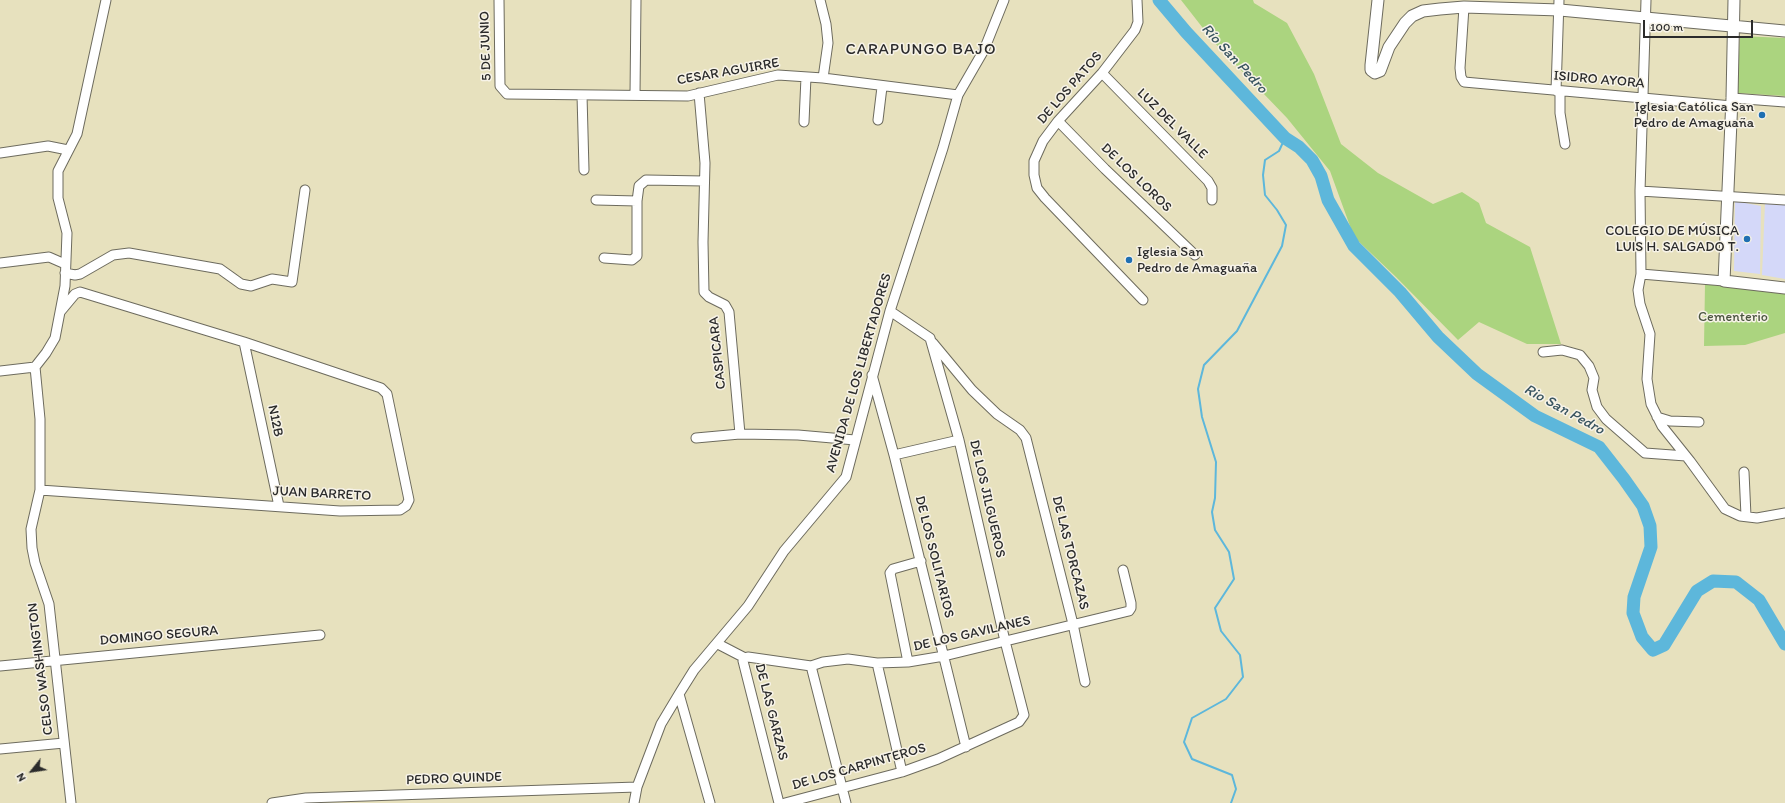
<!DOCTYPE html>
<meta charset="utf-8">
<style>
body{margin:0}
#map{position:relative;width:1785px;height:803px;overflow:hidden;background:#e7e1be;font-family:Itim,sans-serif}
canvas{display:block}
.north{position:absolute;left:12px;top:751px;width:40px;height:40px;-webkit-text-stroke:3px #f7f3e8;paint-order:stroke;rotate:240deg;font-size:11px;font-weight:700;line-height:16px;text-align:center;color:#2b2b2b}
.north::after{content:'';display:block;margin:auto;width:14px;height:18px;background:#2b2b2b;clip-path:polygon(50% 0,100% 100%,50% 72%,0 100%)}
.scale{position:absolute;left:1643px;top:20px;width:110px;height:18px;box-sizing:border-box;border:2px solid #2b2b2b;border-top:0;padding-left:5px;font-size:12px;line-height:14px;white-space:nowrap;color:#2b2b2b;-webkit-text-stroke:3px #f7f3e8;paint-order:stroke}
</style>
<div id="map">
<canvas width="1785" height="803"></canvas>
<div class="north">N</div>
<div class="scale">100 m</div>
</div>
<script>
const ctx = document.querySelector('canvas').getContext('2d');
ctx.lineJoin = 'round';
function fill(path, color) { ctx.fillStyle = color; ctx.fill(path, 'evenodd'); }
const shape = rows => new Path2D(rows.map(r => 'M' + r).join(''));
function strokePath(path, color, width, dash) { ctx.strokeStyle = color; ctx.lineWidth = width; ctx.lineCap = dash ? 'butt' : 'round'; ctx.setLineDash(dash || []); ctx.stroke(path); }
function label(font, color, halo, rows, align = 'center') {
  ctx.font = font + ' Itim,sans-serif'; ctx.lineWidth = 3; ctx.setLineDash([]); ctx.textBaseline = 'middle'; ctx.strokeStyle = halo; ctx.fillStyle = color; for (const [text, x, y, turn = 0] of rows) {
    ctx.save(); ctx.translate(x, y); ctx.rotate((+turn || 0) * Math.PI / 180); ctx.textAlign = isNaN(turn) ? turn : align; if (halo) ctx.strokeText(text, 0, 0); ctx.fillText(text, 0, 0); ctx.restore();
  }
}
const built = shape([
 [1735,201,1761,206,1760,274,1734,271],
 [1765,203,1785,204,1785,279,1762,275]
]);
const green = shape([
 [1181,0,1253,0,1254,3,1287,23,1314,74,1341,144,1378,173,1433,204,1462,192,1479,203,1486,223,1530,247,1561,344,1527,344,1479,322,1458,340,1396,277,1354,237,1330,171,1287,118,1213,41],
 [1740,36,1785,38,1785,96,1737,93],
 [1705,284,1785,294,1785,333,1745,345,1704,346]
]);
const stream = shape([
 [1231,803,1236,789,1232,775,1192,759,1184,742,1192,718,1226,699,1243,677,1240,655,1221,631,1215,608,1234,579,1229,552,1215,530,1212,512,1215,498,1216,462,1202,417,1198,389,1204,365,1237,331,1282,246,1286,225,1277,210,1265,195,1263,175,1265,160,1279,151,1285,138]
]);
const river = shape([
 [1159,0,1186,32,1285,138,1299,147,1312,160,1321,176,1328,200,1354,246,1400,292,1438,337,1477,374,1535,416,1599,447,1624,479,1643,506,1650,526,1651,547,1634,597,1633,613,1642,637,1653,650,1664,645,1697,591,1713,581,1736,582,1759,600,1785,644]
]);
const minor = shape([
 [499,0,500,86,507,94,688,96,778,75,823,78,958,95],
 [820,0,826,24,828,43,823,78],
 [1137,0,1138,22,1135,30,1102,73,1058,121,1043,141,1034,161,1034,175,1037,188,1045,198,1143,300],
 [1646,0,1640,191,1641,274,1638,290,1640,304,1650,334,1647,379,1651,404,1662,426,1690,461,1725,509,1740,516,1757,518,1785,513],
 [1464,7,1460,68,1461,77,1464,82,1732,106],
 [1102,73,1208,181,1212,188,1212,200],
 [1556,91,1559,0],
 [1560,91,1560,113,1565,144],
 [699,93,705,163,703,242,704,292,709,297,725,305,729,312,740,434,798,435,855,440],
 [582,95,584,170],
 [635,95,636,0],
 [1732,98,1785,102],
 [878,120,882,87],
 [1058,121,1105,169,1195,255],
 [804,122,806,77],
 [0,153,48,146,68,150],
 [1640,191,1785,200],
 [596,200,637,201,639,186,646,180,704,181],
 [604,258,632,260,637,256,637,201],
 [0,263,49,257,65,264],
 [65,273,75,275,80,274,113,255,129,253,220,269,241,284,251,286,272,279,292,282,305,190],
 [1641,274,1724,281],
 [244,342,279,506],
 [933,343,972,390,997,414,1020,430,1026,438,1073,624,1085,682],
 [1543,352,1562,350,1580,355,1589,366,1594,378,1592,390,1597,407,1606,419,1645,453,1686,456],
 [0,371,35,367],
 [872,375,894,455,966,747],
 [1657,417,1670,421,1699,422],
 [696,438,740,434],
 [894,455,959,440],
 [1744,472,1746,516],
 [40,490,340,511,400,510,406,506,409,500,387,394,381,388,244,342,80,292,75,294,60,312],
 [718,644,745,658,743,661,779,803],
 [745,658,748,657,811,666,823,662,848,659,877,663,908,662,944,656,1129,611,1131,608,1131,603,1123,570],
 [908,662,890,573,893,569,921,561],
 [877,663,902,772],
 [0,666,320,635],
 [811,666,846,803],
 [679,694,710,803],
 [0,749,64,743],
 [71,803,49,604,35,563,32,548,31,529,40,490,40,419,35,367,46,353,55,338,65,286,67,233,58,198,58,171,77,134,106,0],
 [272,803,306,798,637,787],
 [634,803,637,787,661,724,679,694,694,670,748,606,784,551,846,477,890,311,943,148,958,95,984,50,1004,0],
 [785,803,902,772,938,759,1019,722,1024,715,1005,641,959,440,930,338,890,311]
]);
const tertiary = shape([
 [1378,0,1371,65,1371,70,1375,73,1380,71,1389,47,1405,23,1412,16,1423,11,1440,9,1464,7,1560,10,1785,31],
 [1734,0,1732,98,1724,281,1785,288]
]);
const markers = [
 [1762,115,4,"#1f6fb2"],
 [1747,239,4,"#1f6fb2"],
 [1129,260,4,"#1f6fb2"]
];
const streetNames = [
 ["5 DE JUNIO",486,46,-92],
 ["CESAR AGUIRRE",728,72,-10],
 ["ISIDRO AYORA",1599,80,5],
 ["DE LOS PATOS",1070,88,-49],
 ["LUZ DEL VALLE",1172,124,45],
 ["DE LOS LOROS",1136,178,44],
 ["CASPICARA",718,353,-96],
 ["AVENIDA DE LOS LIBERTADORES",859,373,-74],
 ["N12B",275,421,78],
 ["JUAN BARRETO",322,494,3],
 ["DE LOS JILGUEROS",987,499,77],
 ["DE LAS TORCAZAS",1070,553,76],
 ["DE LOS SOLITARIOS",934,557,76],
 ["DE LOS GAVILANES",972,634,-13],
 ["DOMINGO SEGURA",159,636,-5],
 ["CELSO WASHINGTON",41,669,-97],
 ["DE LAS GARZAS",771,712,76],
 ["DE LOS CARPINTEROS",859,767,-16],
 ["PEDRO QUINDE",454,779,-2]
];
const poiNames = [
 ["Iglesia Católica San",1754,107],
 ["Pedro de Amaguaña",1754,123],
 ["COLEGIO DE MÚSICA",1739,231],
 ["LUIS H. SALGADO T.",1739,247],
 ["Iglesia San",1137,252,"left"],
 ["Pedro de Amaguaña",1137,268,"left"]
];
const parkNames = [
 ["Cementerio",1733,317]
];
const waterNames = [
 ["Río San Pedro",1234,59,47],
 ["Rio San Pedro",1564,410,29]
];
const quarterNames = [
 ["CARAPUNGO BAJO",921,50]
];
fill(built, '#d4d8f9');
fill(green, '#abd47f');
strokePath(stream, '#5db7db', 2);
strokePath(river, '#5db7db', 13);
strokePath(minor, '#6d6b5e', 11);
strokePath(tertiary, '#6d6b5e', 13);
strokePath(minor, '#fff', 9);
strokePath(tertiary, '#fff', 11);
for (const [x, y, r, color] of markers) { const dot = new Path2D(); dot.arc(x, y, r, 0, 2 * Math.PI); ctx.fillStyle = color; ctx.fill(dot); strokePath(dot, '#f7f3e8', 1.5); }
label('14px', '#2b2b2b', '#f7f3e8', streetNames);
label('14px', '#2b2b2b', '#f7f3e8', poiNames, 'right');
label('14px', '#4b5540', '#f7f3e8', parkNames);
label('italic 15px', '#3a5560', '#f7f3e8', waterNames);
ctx.letterSpacing = '1px';
label('16px', '#2b2b2b', '#f7f3e8', quarterNames);
ctx.letterSpacing = '0px';
</script>
